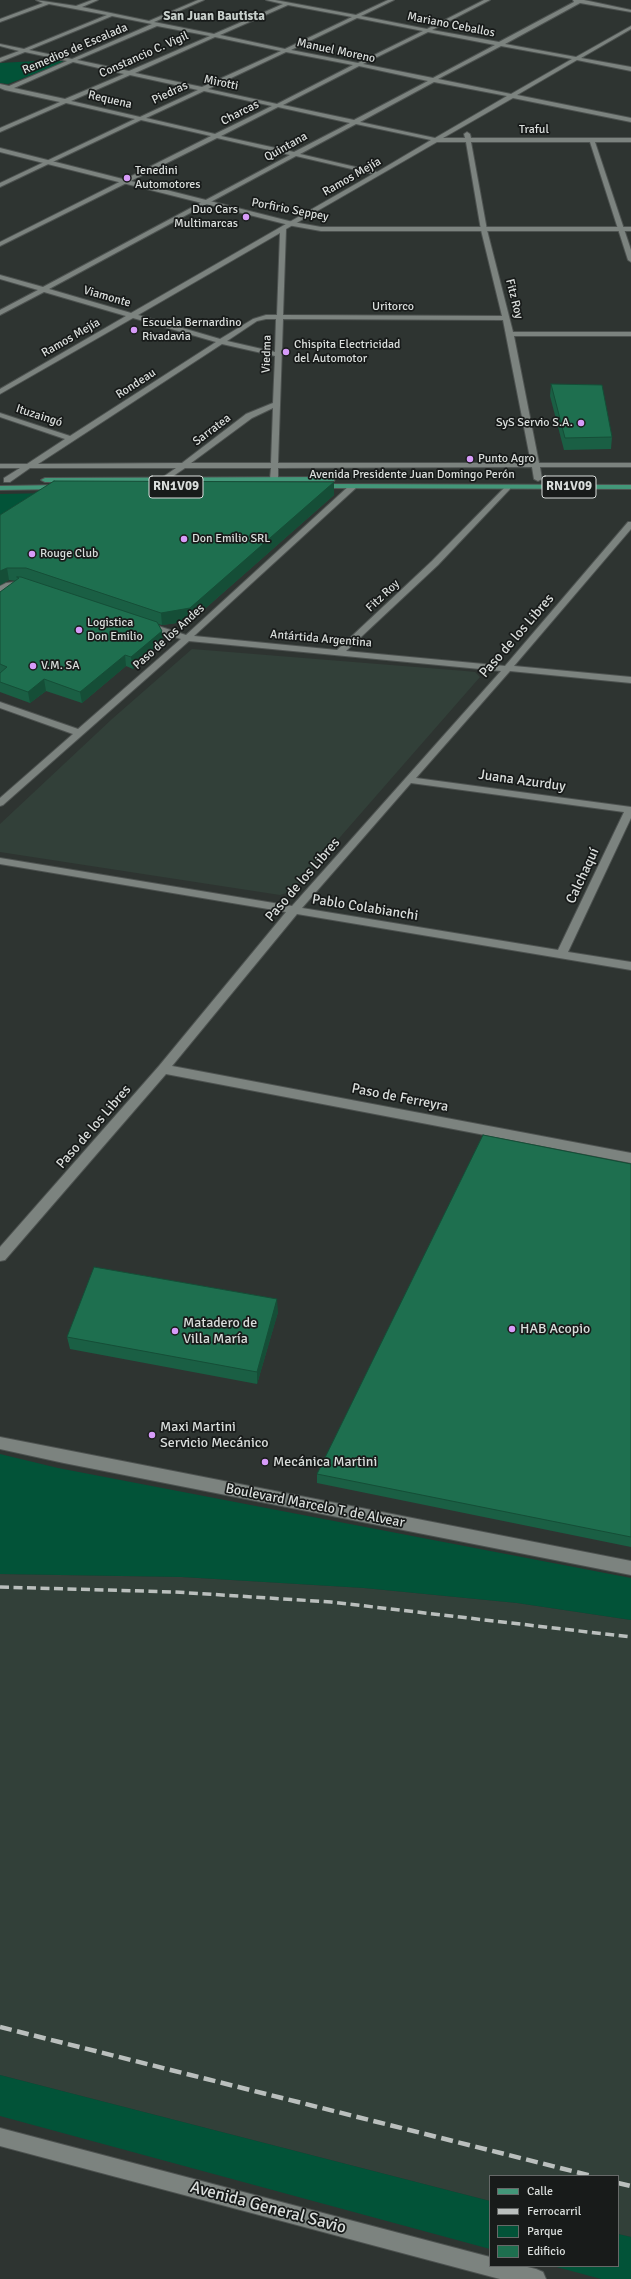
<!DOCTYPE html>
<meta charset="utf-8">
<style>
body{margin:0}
#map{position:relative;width:631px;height:2279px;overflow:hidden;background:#2e3431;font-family:Signika,sans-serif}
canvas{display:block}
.legend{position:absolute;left:489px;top:2175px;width:130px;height:92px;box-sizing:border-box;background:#181b1a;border:1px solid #666968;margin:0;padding:5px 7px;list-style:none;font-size:12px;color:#dadedc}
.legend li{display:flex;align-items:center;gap:8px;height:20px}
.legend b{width:20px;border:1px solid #666968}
</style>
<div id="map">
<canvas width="631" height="2279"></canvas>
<ul class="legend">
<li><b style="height:5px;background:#439779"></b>Calle</li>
<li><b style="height:5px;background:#babfbd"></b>Ferrocarril</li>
<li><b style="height:11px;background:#025338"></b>Parque</li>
<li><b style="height:11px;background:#1e6f4f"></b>Edificio</li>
</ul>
</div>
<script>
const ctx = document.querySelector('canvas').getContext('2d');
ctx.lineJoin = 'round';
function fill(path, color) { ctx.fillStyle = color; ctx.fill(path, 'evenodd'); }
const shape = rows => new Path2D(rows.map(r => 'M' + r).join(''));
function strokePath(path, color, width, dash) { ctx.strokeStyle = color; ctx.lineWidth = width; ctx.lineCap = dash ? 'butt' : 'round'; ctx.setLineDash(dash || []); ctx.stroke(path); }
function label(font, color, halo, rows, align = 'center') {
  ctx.font = font + ' Signika,sans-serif'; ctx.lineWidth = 3.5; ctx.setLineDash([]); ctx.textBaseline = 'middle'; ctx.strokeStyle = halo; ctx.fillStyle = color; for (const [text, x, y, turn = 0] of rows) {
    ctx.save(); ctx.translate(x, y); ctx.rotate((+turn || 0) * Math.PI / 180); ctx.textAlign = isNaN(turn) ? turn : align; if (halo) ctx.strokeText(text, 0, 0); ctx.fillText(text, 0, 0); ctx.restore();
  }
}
const built = shape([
 [192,649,465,671,475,672,480,677,293,891,280,895,0,852,0,824,112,719],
 [0,1574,182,1577,364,1588,517,1603,631,1620,631,2237,618,2234,618,2176,490,2176,490,2201,0,2075]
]);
const green = shape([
 [55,60,66,62,8,84,0,83,0,63],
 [55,493,0,529,0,494],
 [0,1454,58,1468,631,1578,631,1620,517,1603,364,1588,182,1577,0,1574],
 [0,2075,490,2201,490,2249,0,2116],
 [618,2234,631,2237,631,2279,601,2279,553,2266,618,2266]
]);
const street = shape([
 [36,0,76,6,92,0,98,0,82,7,149,21,198,0,204,0,154,22,214,34,283,4,266,0,275,0,356,15,388,0,394,0,361,16,427,29,484,0,490,0,432,30,499,42,574,2,573,0,584,0,631,10,631,12,580,3,505,44,576,57,631,26,631,29,581,58,631,67,631,71,577,60,517,95,631,118,631,122,513,98,443,138,465,138,464,134,467,132,470,134,471,138,631,138,631,142,595,142,631,250,631,262,628,260,590,142,471,142,487,230,513,332,631,332,631,336,514,336,539,463,631,463,631,467,540,467,542,479,538,481,534,479,532,467,278,468,278,479,274,481,270,479,271,468,185,468,166,481,163,481,163,477,176,468,30,468,10,482,4,482,4,478,20,468,0,468,0,464,27,464,65,439,0,417,0,413,70,436,216,342,133,318,0,394,0,389,126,316,44,292,0,315,0,310,38,290,0,279,0,275,43,287,290,155,217,138,0,246,0,242,211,136,141,120,0,187,0,183,135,119,66,103,0,132,0,128,60,102,5,90,0,88,0,84,9,86,67,61,25,52,0,62,0,58,19,51,0,46,0,44,24,49,107,15,49,4,0,22,0,19,43,3,36,0],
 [288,5,352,17,285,49,220,35,288,5],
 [112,16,152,24,72,59,29,50,112,16],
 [357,18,423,31,358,63,291,50,357,18],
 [157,26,210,36,129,71,77,60,157,26],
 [428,32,495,45,433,78,363,64,428,32],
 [215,37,281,51,202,87,135,73,215,37],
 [501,46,572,59,511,94,438,79,501,46],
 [286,52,353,65,277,104,208,89,286,52],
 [73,62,124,74,65,99,14,88,73,62],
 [359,66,428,81,354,120,283,105,359,66],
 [130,75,198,90,140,117,71,101,130,75],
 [434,82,507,96,435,138,360,122,434,82],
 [204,91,272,106,215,134,146,118,204,91],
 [278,107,350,123,294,152,221,136,278,107],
 [356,124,431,140,377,172,300,154,356,124],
 [437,142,466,142,481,230,502,316,283,315,286,229,437,142],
 [296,156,373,174,131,313,49,289,296,156],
 [280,233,277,315,266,315,253,319,220,339,138,315,280,233],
 [266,319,276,319,275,352,227,341,257,321,266,319],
 [283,319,503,320,531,463,278,463,283,319],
 [222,344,275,356,273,403,246,414,182,463,38,464,222,344],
 [273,408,271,463,191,463,252,418,273,408],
 [350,485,357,487,194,636,337,650,432,561,507,485,510,485,510,489,438,565,346,651,505,666,628,522,631,522,631,529,514,666,631,677,631,683,510,671,416,778,631,807,631,818,568,952,631,962,631,970,297,914,172,1066,631,1153,631,1163,166,1074,5,1260,0,1261,0,1247,159,1066,286,912,0,864,0,858,292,906,501,671,189,641,3,805,0,806,0,798,73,734,0,708,0,702,78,729,181,639,143,627,143,623,149,623,186,635,350,485],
 [411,783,624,812,558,950,302,908,411,783],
 [24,581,28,584,27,586,11,587,0,592,0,586,6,583,24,581]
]);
const secondary = shape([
 [0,148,293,222,321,227,631,227,631,231,321,231,293,226,0,152,0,148],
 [0,1437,631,1561,631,1575,64,1463,0,1449,0,1437],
 [0,2128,490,2257,490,2266,523,2266,536,2269,543,2272,546,2279,500,2279,0,2146,0,2128]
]);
const primary = shape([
 [331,477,335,479,334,481,45,482,41,480,45,478,331,477],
 [316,484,631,485,631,489,319,488,315,486,316,484],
 [62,485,62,489,59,489,0,490,0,486,62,485]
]);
const railFar1 = shape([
 [0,1587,175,1592,331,1602,631,1637]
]);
const rail = shape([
 [0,2027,592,2176],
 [618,2183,631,2186]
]);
const wall = shape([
 [551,384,612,437,611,449,564,450,550,396],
 [334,495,191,621,162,625,158,624,163,642,133,669,126,666,82,703,46,691,30,703,0,692,0,592,16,581,9,580,0,585,0,515],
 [631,1164,631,1547,317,1483,317,1474],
 [278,1312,257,1384,70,1349,67,1337]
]);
const shadedWall = shape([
 [334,482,334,495,191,621,162,625,161,613],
 [7,568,9,580,0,585,0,571],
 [162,631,163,642,133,669,131,657],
 [125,655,126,666,82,703,80,692],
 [44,679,46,691,30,703,28,692],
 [277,1299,278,1312,257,1384,257,1372]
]);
const building = shape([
 [551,384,602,385,612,437,565,438,551,384],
 [54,481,334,482,190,608,161,613,26,568,7,568,0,571,0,515,54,481],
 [17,577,21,577,157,622,162,631,131,657,125,655,80,692,44,679,28,692,0,682,0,673,7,667,0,664,0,592,19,578,17,577],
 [483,1135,631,1164,631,1537,317,1474,483,1135],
 [94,1267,277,1299,257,1372,67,1337,94,1267]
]);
const markers = [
 [127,178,4,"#d79bf9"],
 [246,217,4,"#d79bf9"],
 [134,330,4,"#d79bf9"],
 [286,352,4,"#d79bf9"],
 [581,423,4,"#d79bf9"],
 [470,459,4,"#d79bf9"],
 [184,539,4,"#d79bf9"],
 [32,554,4,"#d79bf9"],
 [79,630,4,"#d79bf9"],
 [33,666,4,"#d79bf9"],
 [512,1329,4,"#d79bf9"],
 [175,1331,4,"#d79bf9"],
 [152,1435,4,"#d79bf9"],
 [265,1462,4,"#d79bf9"]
];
const farStreetnames = [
 ["Mariano Ceballos",451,25,11],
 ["Remedios de Escalada",75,49,-23],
 ["Manuel Moreno",336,51,12],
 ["Constancio C. Vigil",144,55,-24],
 ["Mirotti",221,83,12],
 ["Piedras",170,93,-25],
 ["Requena",110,100,13],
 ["Charcas",240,113,-27],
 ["Traful",534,130],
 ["Quintana",286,147,-29],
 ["Ramos Mejía",352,177,-30],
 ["Porfirio Seppey",290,210,11],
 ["Viamonte",107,297,16],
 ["Fitz Roy",514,299,76],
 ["Uritorco",393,307],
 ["Ramos Mejía",71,338,-30],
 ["Viedma",267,354,-88],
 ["Rondeau",136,384,-33],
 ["Ituzaingó",39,416,18],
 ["Sarratea",212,430,-37],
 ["Avenida Presidente Juan Domingo Perón",412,475],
 ["Fitz Roy",383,596,-43],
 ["Paso de los Andes",169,637,-42],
 ["Antártida Argentina",321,639,5]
];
const farPoinames = [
 ["Tenedini",135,171],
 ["Automotores",135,185],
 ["Duo Cars",238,210,"right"],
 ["Multimarcas",238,224,"right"],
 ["Escuela Bernardino",142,323],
 ["Rivadavia",142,337],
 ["Chispita Electricidad",294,345],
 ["del Automotor",294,359],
 ["SyS Servio S.A.",573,423,"right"],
 ["Punto Agro",478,459],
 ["Don Emilio SRL",192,539],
 ["Rouge Club",40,554],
 ["Logistica",87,623],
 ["Don Emilio",87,637],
 ["V.M. SA",41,666]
];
const farNeighbourhoodnames = [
 ["San Juan Bautista",214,17]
];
const shields = [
 [176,487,54],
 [569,487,54]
];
const shieldNames = [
 ["RN1V09",176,487],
 ["RN1V09",569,487]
];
const streetNames = [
 ["Paso de los Libres",517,636,-49],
 ["Juana Azurduy",522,781,8],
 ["Calchaquí",583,876,-65],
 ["Paso de los Libres",303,880,-49],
 ["Pablo Colabianchi",365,908,9],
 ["Paso de Ferreyra",400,1098,11],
 ["Paso de los Libres",94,1127,-49],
 ["Boulevard Marcelo T. de Alvear",315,1506,11]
];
const poiNames = [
 ["Matadero de",183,1323],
 ["Villa María",183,1339],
 ["HAB Acopio",520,1329],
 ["Maxi Martini",160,1427],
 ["Servicio Mecánico",160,1443],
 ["Mecánica Martini",273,1462]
];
const nearStreetnames = [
 ["Avenida General Savio",268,2208,15]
];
fill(built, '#324039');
fill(green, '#025338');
strokePath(street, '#4d5250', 2);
strokePath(secondary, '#4d5250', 2);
strokePath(primary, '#4d5250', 2);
fill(street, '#7c837f');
fill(secondary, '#7c837f');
fill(primary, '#439779');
strokePath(railFar1, '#babfbd', 3.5, [9, 4.5]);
strokePath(rail, '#babfbd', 4.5, [12, 5.5]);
fill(wall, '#1a5f44');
fill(shadedWall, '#154e37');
fill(building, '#1e6f4f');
strokePath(building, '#154e37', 1);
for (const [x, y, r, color] of markers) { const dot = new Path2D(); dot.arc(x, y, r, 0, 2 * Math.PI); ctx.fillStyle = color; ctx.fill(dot); strokePath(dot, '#181b1a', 1.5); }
label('12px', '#dadedc', '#181b1a', farStreetnames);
label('12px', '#dadedc', '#181b1a', farPoinames, 'left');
label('bold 13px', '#c7cfcb', '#181b1a', farNeighbourhoodnames);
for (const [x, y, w] of shields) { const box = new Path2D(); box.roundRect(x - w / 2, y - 11, w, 22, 3); ctx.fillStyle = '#181b1a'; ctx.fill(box); strokePath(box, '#dadedc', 1); }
label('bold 13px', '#dadedc', null, shieldNames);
label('14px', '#dadedc', '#181b1a', streetNames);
label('14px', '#dadedc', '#181b1a', poiNames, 'left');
label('17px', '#dadedc', '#181b1a', nearStreetnames);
</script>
